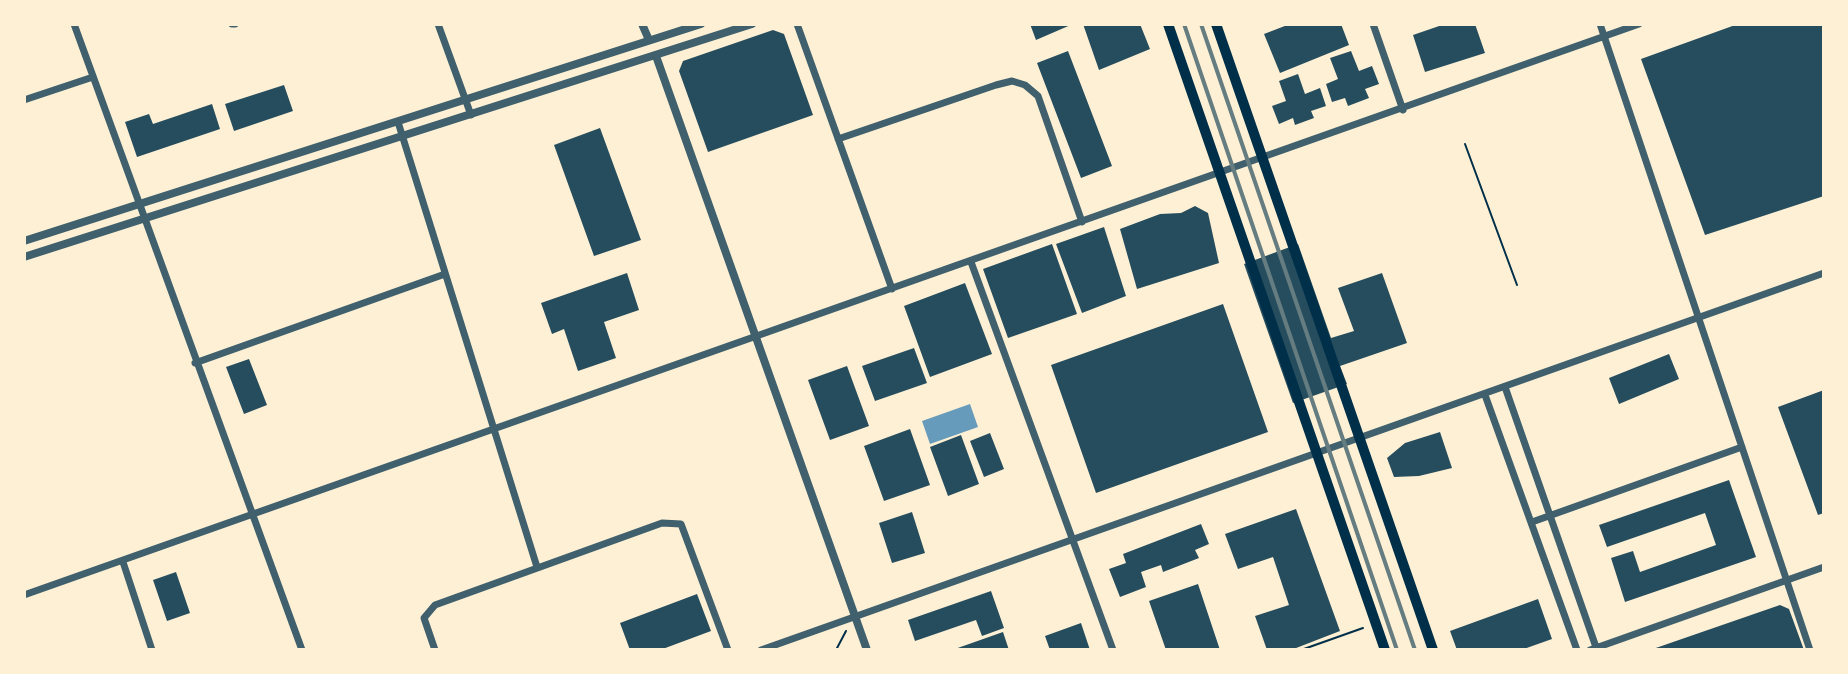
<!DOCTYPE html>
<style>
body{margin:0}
#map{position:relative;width:1848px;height:674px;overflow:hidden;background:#fdf0d5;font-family:"Asap Condensed",sans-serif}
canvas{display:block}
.frame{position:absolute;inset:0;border:26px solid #fdf0d5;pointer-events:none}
</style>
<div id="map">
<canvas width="1848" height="674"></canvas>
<div class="frame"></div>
</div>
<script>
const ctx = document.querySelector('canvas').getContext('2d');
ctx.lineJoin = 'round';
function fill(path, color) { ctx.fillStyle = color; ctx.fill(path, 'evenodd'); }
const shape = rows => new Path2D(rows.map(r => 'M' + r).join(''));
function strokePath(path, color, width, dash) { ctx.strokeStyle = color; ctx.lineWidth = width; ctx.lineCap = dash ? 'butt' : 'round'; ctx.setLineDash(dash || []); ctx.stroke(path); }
const water = shape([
 [970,404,978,427,930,444,922,421]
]);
const building = shape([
 [1030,24,1073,24,1036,40],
 [1083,24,1140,24,1150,49,1099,70],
 [1290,24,1341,24,1349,45,1280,73,1264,34],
 [1445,24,1475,24,1485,53,1425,72,1413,35],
 [1738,24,1824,24,1824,196,1705,235,1641,59],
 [773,30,784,34,813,115,708,152,679,71,683,61],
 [1068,51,1112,166,1081,178,1037,63],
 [1351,51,1359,71,1372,66,1379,84,1365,89,1369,98,1348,106,1345,98,1332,102,1326,84,1338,79,1330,58],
 [1298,74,1305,94,1320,88,1326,106,1311,111,1314,118,1295,125,1293,118,1279,124,1272,106,1286,101,1279,81],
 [284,85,293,111,234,131,225,104],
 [212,104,220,129,137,157,125,122,149,114,153,124],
 [600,128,641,240,594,256,554,145],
 [1195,206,1208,213,1219,263,1137,289,1120,229,1160,214,1181,213],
 [1104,227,1126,296,1082,313,1056,244],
 [1052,244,1077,314,1008,338,983,269],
 [1298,244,1331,338,1354,331,1338,288,1382,273,1407,343,1340,366,1347,384,1293,403,1244,264],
 [627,273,639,310,604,322,616,358,578,371,564,329,552,334,541,303],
 [965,283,992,354,930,377,904,306],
 [1223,304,1268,432,1096,493,1051,365],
 [914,348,927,383,875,401,862,366],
 [1669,354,1679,379,1619,404,1609,378],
 [249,359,267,405,244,414,226,367],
 [847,366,869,426,830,440,808,380],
 [1824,390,1824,513,1818,515,1778,407],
 [910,429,930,485,884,501,864,446],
 [1440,432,1452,468,1419,476,1394,477,1387,458,1405,443],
 [990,433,1004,469,984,477,970,441],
 [961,435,979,484,948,496,930,447],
 [1729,480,1756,557,1625,602,1611,558,1633,551,1640,572,1716,545,1705,513,1607,547,1599,525],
 [1296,509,1340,631,1291,650,1267,650,1255,616,1289,605,1273,557,1238,569,1225,534],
 [912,512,925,553,892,563,879,523],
 [1201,524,1209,544,1195,550,1199,558,1163,572,1161,565,1141,572,1146,587,1120,597,1109,569,1126,563,1123,554],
 [176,572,190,613,167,621,153,580],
 [1198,584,1220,650,1166,650,1149,601],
 [991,591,1004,628,982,636,976,620,915,641,908,620],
 [697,594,711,631,660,650,630,650,620,623],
 [1538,599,1552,639,1521,650,1457,650,1450,631],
 [1780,605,1789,609,1804,650,1650,650],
 [1081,623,1090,650,1050,650,1045,636],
 [1003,632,1009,650,952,650]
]);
const path = shape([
 [1465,144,1517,285],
 [836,650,846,631],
 [1301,650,1363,628]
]);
const minor = shape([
 [74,24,302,650],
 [232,24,235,24],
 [438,24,471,115],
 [797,24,892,289],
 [1373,24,1403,110],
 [1600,24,1810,650],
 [24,100,93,77],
 [398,122,537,567],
 [838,139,996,85,1012,81,1025,85,1038,96,1082,222],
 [971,262,1113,650],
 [195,363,445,274],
 [1505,387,1597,650],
 [1485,395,1577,650],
 [1532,522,1742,447],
 [123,562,152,650],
 [24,595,1639,24],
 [435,650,424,618,435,605,662,523,681,524,728,650],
 [761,650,1824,273],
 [1590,650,1824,567]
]);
const tertiary = shape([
 [642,24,649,40],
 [656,56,867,650],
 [24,241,701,24],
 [24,257,752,24]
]);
const secondary = shape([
 [1168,24,1385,650],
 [1216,24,1433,650]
]);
const rail = shape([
 [1184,24,1397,650],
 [1201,24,1415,650]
]);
fill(water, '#669bbc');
fill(building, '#264d5e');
strokePath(path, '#003049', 2);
strokePath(minor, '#3f606c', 7);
strokePath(tertiary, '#3f606c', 8);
strokePath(secondary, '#003049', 10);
strokePath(rail, '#657d81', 4);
</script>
